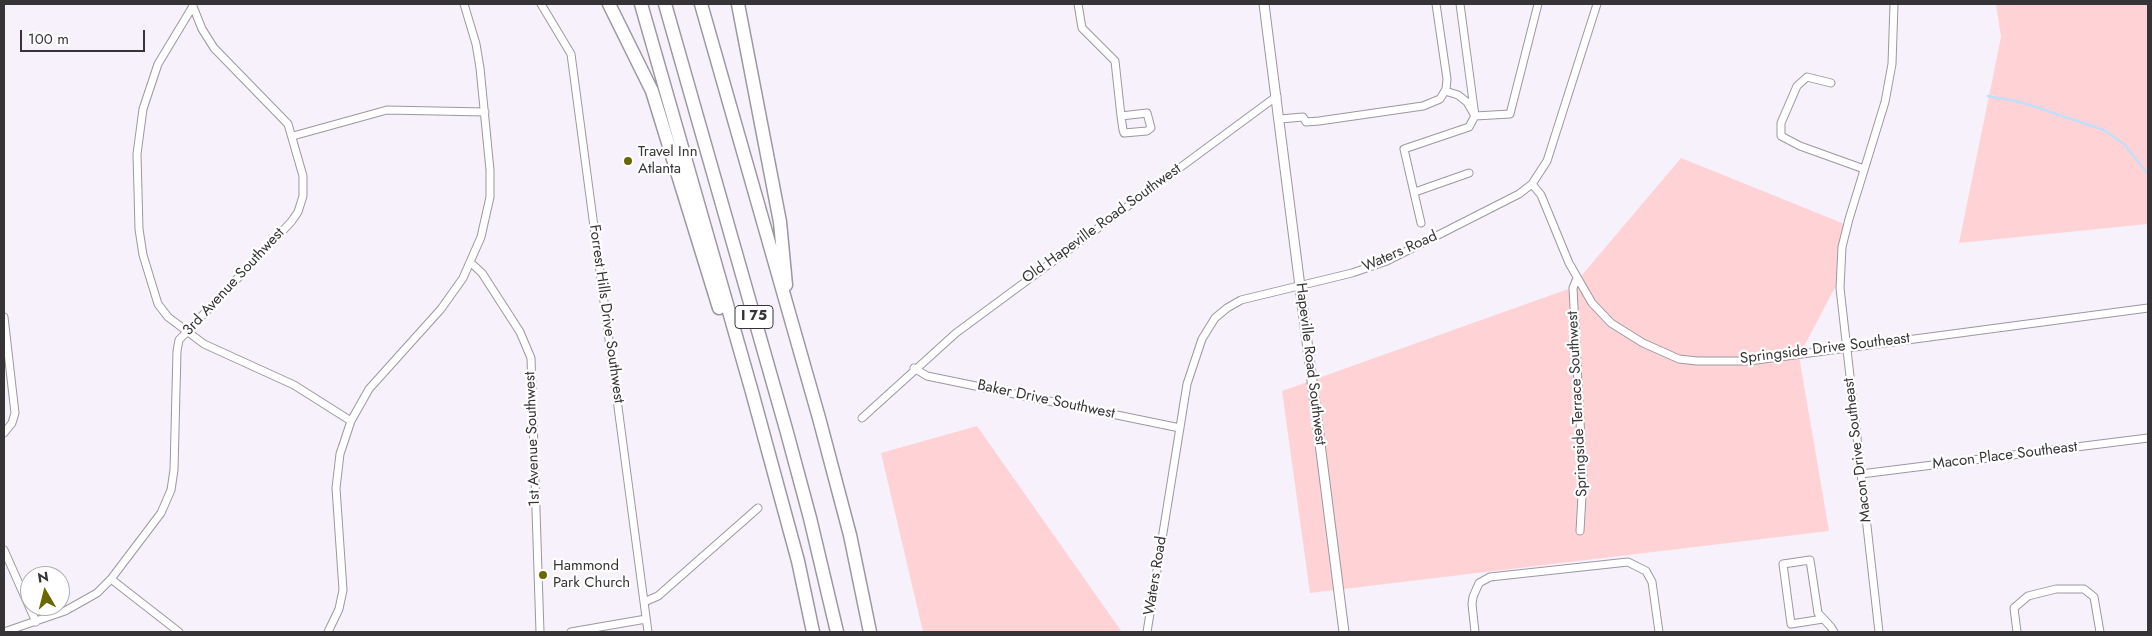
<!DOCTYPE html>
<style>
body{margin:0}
#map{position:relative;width:2152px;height:636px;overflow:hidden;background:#f7f1fb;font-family:Jost,sans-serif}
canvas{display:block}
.frame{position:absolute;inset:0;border:5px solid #363437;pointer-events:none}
.north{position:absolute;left:20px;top:566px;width:50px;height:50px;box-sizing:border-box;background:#fff;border:1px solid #afaeaf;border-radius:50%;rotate:352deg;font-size:14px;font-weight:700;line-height:20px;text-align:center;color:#363437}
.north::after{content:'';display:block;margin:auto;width:18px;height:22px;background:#696700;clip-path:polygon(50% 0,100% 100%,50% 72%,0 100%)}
.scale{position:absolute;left:20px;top:30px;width:125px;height:22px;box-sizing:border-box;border:2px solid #363437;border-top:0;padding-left:6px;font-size:15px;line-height:18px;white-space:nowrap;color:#363437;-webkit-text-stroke:4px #fff;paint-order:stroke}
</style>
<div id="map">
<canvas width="2152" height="636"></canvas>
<div class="frame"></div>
<div class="north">N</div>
<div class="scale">100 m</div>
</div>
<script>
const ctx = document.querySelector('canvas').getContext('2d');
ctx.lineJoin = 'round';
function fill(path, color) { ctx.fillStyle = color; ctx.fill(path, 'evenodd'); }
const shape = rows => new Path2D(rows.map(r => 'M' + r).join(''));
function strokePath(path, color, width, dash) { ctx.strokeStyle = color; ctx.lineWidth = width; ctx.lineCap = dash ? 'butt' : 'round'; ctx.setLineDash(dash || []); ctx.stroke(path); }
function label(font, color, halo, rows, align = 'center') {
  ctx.font = font + ' Jost,sans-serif'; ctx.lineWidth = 4.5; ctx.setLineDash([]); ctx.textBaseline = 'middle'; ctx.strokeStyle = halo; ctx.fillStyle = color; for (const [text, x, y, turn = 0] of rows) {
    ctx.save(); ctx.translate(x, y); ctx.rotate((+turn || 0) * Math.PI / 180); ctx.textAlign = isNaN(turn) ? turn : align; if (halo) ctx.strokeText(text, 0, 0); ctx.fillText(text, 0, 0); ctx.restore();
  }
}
const green = shape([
 [1996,4,2148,4,2148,224,1959,243,2001,37],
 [1681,158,1847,225,1840,278,1799,356,1829,531,1310,593,1282,391,1571,288],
 [977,426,1122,632,923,632,881,453]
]);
const stream = shape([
 [1988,96,2021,102,2104,130,2124,144,2148,174]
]);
const minor = shape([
 [541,4,571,54,648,632],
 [1078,4,1082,28,1115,61,1121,116,1123,130,1124,133,1147,131,1151,128,1147,113,1121,116],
 [193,6,158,64,143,109,137,154,139,229,143,255,158,304,168,317,204,344,294,385,351,421],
 [1831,83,1807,77,1797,86,1781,123,1781,136,1800,146,1864,169],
 [1445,91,1458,95,1467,102,1475,116,1510,114,1538,4],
 [1280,119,1303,117,1306,122,1319,121,1423,106,1440,99,1446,89,1447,79,1436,4],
 [293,136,387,110,485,112],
 [1532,184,1541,195,1569,263,1592,303,1611,323,1643,343,1679,359,1697,361,1749,361,2148,308],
 [1415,192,1469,173],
 [1421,223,1404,149,1469,127,1475,116,1460,4],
 [471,263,482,273,520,332,531,358,540,632],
 [1577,278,1573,288,1583,478,1580,531],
 [4,317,15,413,12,423,4,433],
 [914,368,927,376,1180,428],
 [862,418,956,333,1277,96],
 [1861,474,2148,438],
 [4,550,36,622],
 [111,579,179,632],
 [644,602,658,596,758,508],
 [1823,619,1791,624,1783,564,1810,560,1818,613,1831,627,1834,632],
 [4,632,65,611,97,593,111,579,161,513,171,490,174,470,177,351,179,340,291,222,298,212,303,196,303,176,288,124,214,48,202,29,192,4],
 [328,632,339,609,343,590,336,488,340,454,351,421,369,389,441,309,463,278,481,237,490,197,490,170,480,68,476,44,464,4],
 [571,632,646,619],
 [1147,632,1187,384,1202,339,1215,318,1227,308,1241,300,1352,273,1387,261,1519,194,1532,184,1547,161,1597,4],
 [1475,632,1472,604,1473,597,1479,583,1490,577,1628,562,1646,571,1652,582,1659,632],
 [1879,632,1840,288,1842,247,1849,219,1885,102,1892,64,1894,4],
 [2017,632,2014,608,2028,596,2056,589,2084,589,2094,597,2100,632]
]);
const tertiary = shape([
 [1264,4,1344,632]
]);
const motorway = shape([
 [609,4,652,91,719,308],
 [641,4,752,392,798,561,813,632],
 [665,4,786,429,810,518,837,632],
 [701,4,819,418,850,535,870,632],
 [738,4,780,222,786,285]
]);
const markers = [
 [628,161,5,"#696700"],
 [543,575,5,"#696700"]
];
const shields = [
 [754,317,38]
];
const shieldNames = [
 ["I 75",754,317]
];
const poiNames = [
 ["Travel Inn",638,152],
 ["Atlanta",638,169],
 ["Hammond",553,566],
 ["Park Church",553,583]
];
const streetNames = [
 ["Old Hapeville Road Southwest",1102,224,-36],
 ["Waters Road",1400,252,-24],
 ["3rd Avenue Southwest",234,282,-47],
 ["Forrest Hills Drive Southwest",606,314,82],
 ["Springside Drive Southeast",1825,349,-7],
 ["Hapeville Road Southwest",1310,364,83],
 ["Baker Drive Southwest",1046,400,12],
 ["Springside Terrace Southwest",1578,404,-93],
 ["1st Avenue Southwest",533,439,-92],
 ["Macon Drive Southeast",1858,450,-97],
 ["Macon Place Southeast",2005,456,-7],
 ["Waters Road",1156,576,-81]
];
fill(green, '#ffd3d6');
strokePath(stream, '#c2dffa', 2.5);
strokePath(minor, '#9c97a0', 9);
strokePath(tertiary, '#9c97a0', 11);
strokePath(motorway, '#9c97a0', 15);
strokePath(minor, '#fff', 7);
strokePath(tertiary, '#fff', 9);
strokePath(motorway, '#fff', 12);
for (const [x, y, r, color] of markers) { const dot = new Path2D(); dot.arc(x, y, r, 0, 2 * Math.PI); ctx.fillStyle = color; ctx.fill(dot); strokePath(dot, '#fff', 2); }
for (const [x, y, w] of shields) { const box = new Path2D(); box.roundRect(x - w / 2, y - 11.5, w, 23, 4); ctx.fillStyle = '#fff'; ctx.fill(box); strokePath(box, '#363437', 1); }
label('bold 14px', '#363437', null, shieldNames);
label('15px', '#363437', '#fff', poiNames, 'left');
label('15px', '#363437', '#fff', streetNames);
</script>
